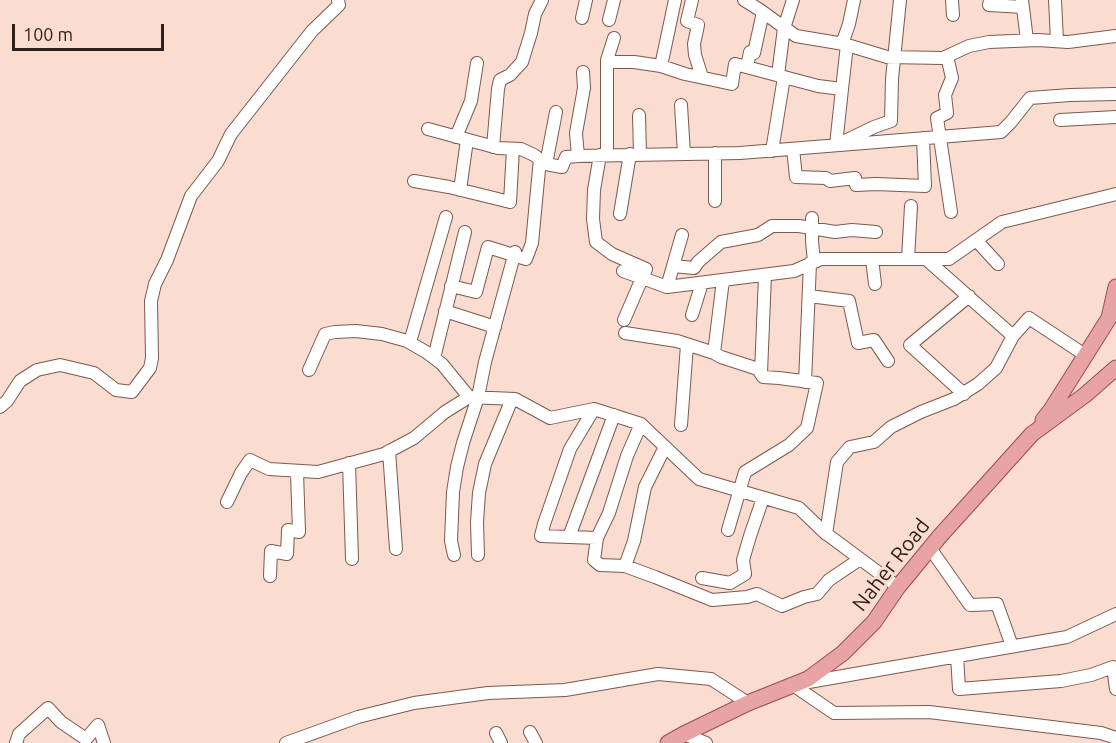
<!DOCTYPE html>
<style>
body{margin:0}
#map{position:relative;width:1116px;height:743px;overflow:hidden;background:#fbdcd0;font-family:Ubuntu,sans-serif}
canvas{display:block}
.scale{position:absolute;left:12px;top:24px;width:152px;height:27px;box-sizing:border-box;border:3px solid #2d1f1a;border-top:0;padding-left:8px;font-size:18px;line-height:21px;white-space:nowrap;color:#2d1f1a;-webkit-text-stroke:4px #fbdcd0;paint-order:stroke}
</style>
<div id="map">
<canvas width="1116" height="743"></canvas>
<div class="scale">100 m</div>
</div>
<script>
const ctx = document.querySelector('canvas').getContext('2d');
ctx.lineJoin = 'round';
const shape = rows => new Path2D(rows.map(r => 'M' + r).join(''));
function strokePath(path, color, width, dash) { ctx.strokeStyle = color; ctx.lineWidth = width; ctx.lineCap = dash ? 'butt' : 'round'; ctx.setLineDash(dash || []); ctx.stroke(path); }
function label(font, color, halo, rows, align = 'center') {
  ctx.font = font + ' Ubuntu,sans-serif'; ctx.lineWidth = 6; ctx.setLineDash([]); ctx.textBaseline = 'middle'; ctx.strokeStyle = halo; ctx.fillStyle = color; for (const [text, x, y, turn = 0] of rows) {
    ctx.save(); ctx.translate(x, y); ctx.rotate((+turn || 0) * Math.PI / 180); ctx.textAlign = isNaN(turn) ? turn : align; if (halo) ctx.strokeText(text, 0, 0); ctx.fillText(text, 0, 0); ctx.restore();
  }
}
const minor = shape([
 [692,0,687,21,698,25,694,44,695,55,702,77],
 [744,0,760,10,796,36,844,44,887,57,943,58,969,46,989,42,1038,40,1068,42,1116,36],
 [952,0,953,15],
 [990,0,989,5,1023,7],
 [1022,0,1027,40],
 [1055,0,1057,41],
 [582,18,586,0],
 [609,20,614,0],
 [842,44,849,24,854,0],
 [947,56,952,78,945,95,947,113,937,118,951,212],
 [607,62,634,62,661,66,685,74,732,84,735,64,818,86,842,89,836,145],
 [661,66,675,0],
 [747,67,750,52,754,53,763,12],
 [778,75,784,28,793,0],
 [842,89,847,45],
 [681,105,684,154],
 [639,115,640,154],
 [1060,120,1116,117],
 [428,129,498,148,521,149,534,155,546,164,562,167,566,157,578,156,740,153,1001,132,1011,122,1030,98,1070,95,1116,94],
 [456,137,471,101,477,63],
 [843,142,874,127,891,121,892,79,900,0],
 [493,147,498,89,500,80,510,75,522,62,531,33,535,14,542,0],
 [793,149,796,177,826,178,830,181,855,178,856,185,876,184,925,186,923,138],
 [772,151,784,77],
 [600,155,594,190,593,219,596,242,612,254,646,269,624,320],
 [607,155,607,60,614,38],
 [578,156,576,133,584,88,583,72],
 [546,164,556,112],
 [414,181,449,187,510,202,513,149],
 [460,190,467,140],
 [715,201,715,153],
 [620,214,630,154],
 [812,218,812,241,814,262],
 [976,240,998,264],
 [872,259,875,284],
 [908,259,911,206],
 [926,259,1013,336],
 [673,266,694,268,698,262,721,242,758,235,772,226,799,226,835,232,852,230,876,232],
 [623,271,667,287,794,271,821,259,949,259,1002,222,1116,194],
 [451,286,476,292,488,247,526,259,532,243,540,159],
 [667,287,682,235],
 [809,296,849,301,858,343,874,340,888,361],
 [445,311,495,327],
 [692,315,702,283],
 [625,333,677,341,714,353,721,357,758,369,763,377,779,378,817,383,807,428,789,445,745,472,728,530],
 [410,342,446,217],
 [714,353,723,280],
 [434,358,465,232],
 [309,370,325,334,335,332,356,331,382,334,407,341,426,352,442,364,469,397],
 [761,373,765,275],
 [805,382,810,263],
 [964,394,910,345,969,296],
 [0,407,7,401,20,381,37,370,60,365,94,373,116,390,132,392,150,368,152,358,151,301,155,284,167,260,191,196,218,161,231,134,312,31,339,5,338,0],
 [594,409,570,449,544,524,541,536,597,538,594,560,600,565,625,566,655,577,712,600,747,597,757,594,782,606,804,597,817,594,829,580,860,559],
 [681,425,687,345],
 [389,451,396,549],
 [349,463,352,559],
 [227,502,241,473,250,460,269,469,318,472,384,454,414,438,445,412,469,397,515,399,550,418,594,409,641,424,699,479,799,508,824,532,898,587],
 [826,534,837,462,850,447,874,442,891,427,921,412,954,399,978,384,996,368,1013,336,1029,318,1085,355],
 [569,537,614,415],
 [597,538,609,513,627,456,641,424],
 [930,548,970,605,997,604,1012,646],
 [454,555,451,541,453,492,457,467,463,443,478,397,485,362,515,252],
 [478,555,477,522,479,493,485,464,512,399],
 [625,566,634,541,645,487,665,447],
 [270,576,271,551,287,554,288,530,299,532,297,472],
 [702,578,730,583,745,574,743,560,750,536,763,498],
 [957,656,959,689,1061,681,1091,675,1113,667,1116,689],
 [803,683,1067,637,1116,614],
 [793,685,834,713,929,712,1101,733,1116,738],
 [530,732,536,743],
 [496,733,501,743],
 [684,734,706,743],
 [16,743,19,734,48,708,61,722,86,739,98,725,104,743],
 [286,743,358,717,414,703,488,693,565,690,658,674,711,679,748,703]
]);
const major = shape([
 [1043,420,1051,410,1109,318,1116,287],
 [668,743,684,734,748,703,808,679,843,653,874,622,898,587,940,536,1032,434,1085,395,1116,368]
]);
const streetNames = [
 ["Naher Road",891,565,-52]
];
strokePath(minor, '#7a5a4d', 14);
strokePath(major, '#9c4c4d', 17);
strokePath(minor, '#fff', 12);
strokePath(major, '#e8a3a5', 15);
label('21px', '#2d1f1a', '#fbdcd0', streetNames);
</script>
